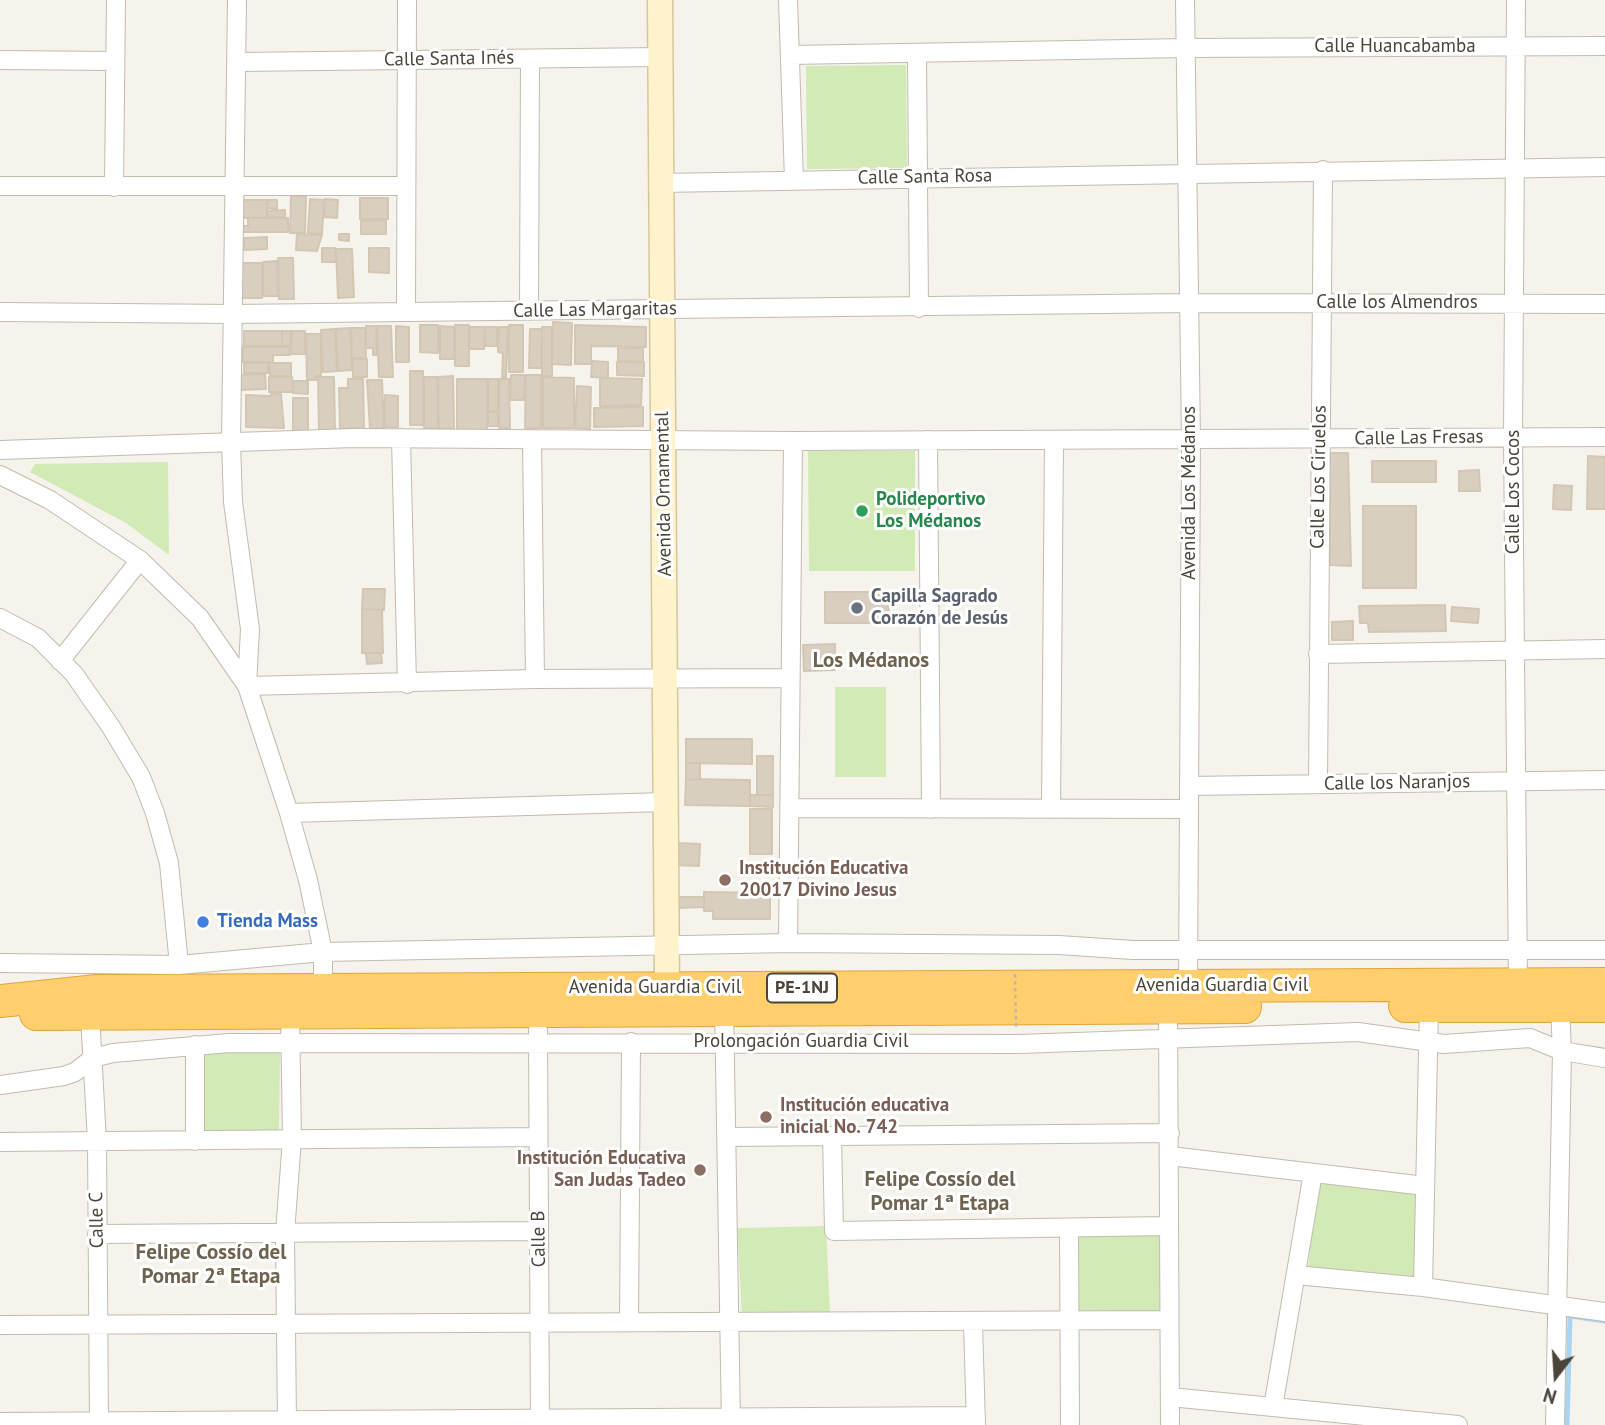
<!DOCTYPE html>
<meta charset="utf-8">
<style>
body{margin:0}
#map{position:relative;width:1605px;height:1425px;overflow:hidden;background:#f6f3ec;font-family:"PT Sans",sans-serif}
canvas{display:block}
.north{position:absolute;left:1521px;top:1341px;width:70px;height:70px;-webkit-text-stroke:5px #fff;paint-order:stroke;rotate:197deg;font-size:19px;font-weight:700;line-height:28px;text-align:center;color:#4b4439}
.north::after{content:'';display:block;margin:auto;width:24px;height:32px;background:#4b4439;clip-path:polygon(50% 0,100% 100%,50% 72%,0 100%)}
</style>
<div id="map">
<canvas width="1605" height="1425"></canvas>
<div class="north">N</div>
</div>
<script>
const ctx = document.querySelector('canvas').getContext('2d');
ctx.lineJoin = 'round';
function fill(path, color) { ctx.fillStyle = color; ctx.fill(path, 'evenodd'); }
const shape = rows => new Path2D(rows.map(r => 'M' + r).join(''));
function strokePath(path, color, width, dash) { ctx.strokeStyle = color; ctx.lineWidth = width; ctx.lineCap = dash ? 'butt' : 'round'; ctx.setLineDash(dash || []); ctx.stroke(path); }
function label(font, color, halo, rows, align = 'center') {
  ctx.font = font + ' "PT Sans",sans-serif'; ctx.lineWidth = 6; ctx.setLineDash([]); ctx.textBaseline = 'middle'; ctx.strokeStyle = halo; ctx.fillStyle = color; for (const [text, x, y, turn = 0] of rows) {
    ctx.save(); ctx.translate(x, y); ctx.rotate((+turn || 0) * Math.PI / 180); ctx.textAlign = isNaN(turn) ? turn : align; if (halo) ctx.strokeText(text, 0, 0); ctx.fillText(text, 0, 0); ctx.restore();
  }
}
const green = shape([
 [906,65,907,168,807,169,806,66],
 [808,451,915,451,915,571,809,571],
 [168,462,169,555,126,523,30,472,35,464],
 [835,687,886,687,886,777,835,777],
 [280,1050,279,1132,202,1133,203,1053],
 [1315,1182,1420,1193,1415,1281,1308,1271],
 [826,1226,830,1314,742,1315,737,1228],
 [1074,1234,1159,1236,1162,1312,1074,1314]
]);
const stream = shape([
 [1567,1425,1570,1316,1605,1321]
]);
const building = shape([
 [291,196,306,196,305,233,290,233,291,196],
 [360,198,388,198,388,219,360,219,360,198],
 [310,199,324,200,322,234,308,233,310,199],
 [325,199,338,200,337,218,324,217,325,199],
 [241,200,267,200,267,218,241,218,241,200],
 [267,200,277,200,277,209,267,208,267,200],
 [285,210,285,217,268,217,267,211,285,210],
 [248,218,288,218,288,232,239,232,238,226,248,226,248,218],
 [386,220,386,234,361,234,361,221,386,220],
 [297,234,322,235,317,251,296,250,297,234],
 [339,234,349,234,349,241,339,240,339,234],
 [267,237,267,249,244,250,244,238,267,237],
 [322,248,335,248,336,262,322,262,322,248],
 [369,248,389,248,389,273,369,272,369,248],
 [336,249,352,249,354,297,338,298,336,249],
 [278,258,293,258,294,299,279,299,278,258],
 [277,261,278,296,263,296,263,262,277,261],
 [242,263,262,263,262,298,242,298,242,263],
 [553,322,572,323,571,365,552,364,553,322],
 [420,325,438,325,438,353,420,352,420,325],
 [455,325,469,325,469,366,455,366,455,325],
 [509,325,523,325,523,372,509,372,509,325],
 [575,325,646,327,646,347,591,346,591,364,575,364,575,325],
 [366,326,376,326,377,355,373,355,373,348,366,348,366,326],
 [377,326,391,326,393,377,379,377,377,326],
 [396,326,409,327,409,362,396,362,396,326],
 [440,326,454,327,454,359,440,359,440,326],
 [470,327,485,327,484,349,469,349,470,327],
 [485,327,497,327,497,346,485,346,485,327],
 [499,327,508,327,506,377,502,377,503,353,498,352,499,327],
 [542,327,552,327,552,376,542,376,542,327],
 [350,328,352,370,338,371,336,329,350,328],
 [351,328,365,328,366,358,352,358,351,328],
 [335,329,337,371,323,372,321,330,335,329],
 [530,329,542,329,541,368,529,368,530,329],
 [244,331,282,331,282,346,244,346,244,331],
 [282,331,291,331,290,346,282,346,282,331],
 [292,331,305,331,305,354,291,354,292,331],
 [306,334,321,334,321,376,316,376,316,380,307,380,306,334],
 [243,347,290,347,290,355,273,355,273,362,243,362,243,347],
 [618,348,643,348,643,362,618,361,618,348],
 [353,359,367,359,367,377,353,377,353,359],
 [592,361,608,362,608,378,591,377,592,361],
 [617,362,644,362,644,376,617,375,617,362],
 [244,363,268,363,268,373,244,373,244,363],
 [270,363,291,363,291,376,270,376,270,363],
 [410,371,423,371,423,425,410,425,410,371],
 [265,374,266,389,238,390,237,375,265,374],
 [511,375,525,375,524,400,510,400,511,375],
 [526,375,541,375,541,428,525,428,526,375],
 [453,376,454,428,439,429,438,377,453,376],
 [269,377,292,377,293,392,269,392,269,377],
 [318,377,334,377,335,430,319,431,318,377],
 [424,377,437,377,438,428,424,428,424,377],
 [543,377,574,378,574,428,543,428,543,377],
 [600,378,642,379,641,405,600,406,600,378],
 [348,379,363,379,364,428,340,429,339,388,348,388,348,379],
 [457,379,487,379,487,430,457,430,457,379],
 [488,379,498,379,498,411,488,411,488,379],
 [499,379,509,379,510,428,499,428,499,379],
 [367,380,382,380,384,428,370,429,367,380],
 [293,381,308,381,308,394,293,393,293,381],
 [577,386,591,387,590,429,575,428,577,386],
 [271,393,281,394,284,428,246,427,246,395,271,396,271,393],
 [385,395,398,396,398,427,385,427,385,395],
 [293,398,308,398,308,432,293,432,293,398],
 [643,407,643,426,594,427,594,408,643,407],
 [488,412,498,412,498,426,488,426,488,412],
 [1330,453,1348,453,1351,566,1330,565,1330,453],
 [1588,456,1605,457,1605,509,1587,509,1588,456],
 [1372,461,1436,461,1436,482,1372,482,1372,461],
 [1479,470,1480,491,1459,491,1459,471,1479,470],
 [1554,485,1572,486,1571,510,1553,509,1554,485],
 [1363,506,1416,506,1416,588,1363,588,1363,506],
 [363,589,385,589,384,610,362,609,363,589],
 [825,592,888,592,889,623,825,623,825,592],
 [1445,605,1446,631,1369,632,1368,623,1360,623,1359,606,1445,605],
 [1452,607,1479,609,1478,623,1451,621,1452,607],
 [362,609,382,610,383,653,362,653,362,609],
 [1353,621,1353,640,1332,640,1332,622,1353,621],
 [835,644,835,670,804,671,803,645,835,644],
 [366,653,381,653,382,663,367,664,366,653],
 [686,739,752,739,752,764,686,763,686,739],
 [757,756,773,756,773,795,757,795,757,756],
 [686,763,700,763,700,780,686,779,686,763],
 [686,779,750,780,750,806,685,805,686,779],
 [750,795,773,795,773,807,750,806,750,795],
 [750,809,772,809,772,854,750,854,750,809],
 [677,843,700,844,699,866,675,865,677,843],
 [704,892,770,893,770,919,713,919,713,911,704,911,704,892],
 [678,897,704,897,704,907,677,908,678,897]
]);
const street = shape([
 [237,0,231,442,233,502,250,629,247,686,535,679,789,678],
 [788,0,794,180],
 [1185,0,1191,440,1188,986],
 [1516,0,1513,437,1518,984],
 [917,53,919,308],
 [790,55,1186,48,1605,46],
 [0,60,115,61],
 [237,62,660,57],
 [661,183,1605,167],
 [0,186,406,186],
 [114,187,116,0],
 [529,311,530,59],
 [0,312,233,314,1190,303,1605,304],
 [406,312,407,0],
 [401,438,407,684],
 [532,440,535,679],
 [928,440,931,809],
 [0,450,354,438,793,441,1605,437],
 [0,475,50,500,140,560,200,618,247,686,289,813,308,880,323,952,323,990],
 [0,618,38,638,74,674,111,727,141,777,155,813,169,863,179,965],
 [1318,654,1605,649],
 [60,661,140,560],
 [1318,784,1323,170],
 [1189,786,1605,780],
 [789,808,1189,809],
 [1051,809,1054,440],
 [289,813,665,802],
 [788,943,793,441],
 [0,963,179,965,323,952,788,943,1059,945,1133,950,1605,950],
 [724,1002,731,1425],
 [1168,1008,1170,1425],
 [90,1015,97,1141,99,1425],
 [538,1030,540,1425],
 [195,1045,195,1141],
 [0,1085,64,1076,75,1072,93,1058,113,1053,229,1043,1019,1044,1358,1032,1444,1044,1530,1038,1562,1051,1605,1058],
 [832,1136,834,1231,1169,1226],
 [727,1137,1170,1133],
 [0,1142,538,1137],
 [1170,1156,1425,1186],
 [1069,1228,1070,1425],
 [97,1234,539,1231],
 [1296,1275,1423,1287,1605,1312],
 [1423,1287,1429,1006],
 [629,1322,631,1042],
 [973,1323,976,1425],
 [0,1325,1169,1320],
 [1170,1397,1458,1425],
 [1273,1407,1313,1173],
 [0,1422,976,1416],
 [287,1425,285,1233,292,1139,290,1014],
 [1555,1425,1562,1051,1560,1007]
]);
const secondary = shape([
 [660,0,667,988]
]);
const highway = shape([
 [0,1001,97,991,1605,984],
 [1405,1006,1605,1006],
 [36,1014,1245,1007]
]);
const pathBridge = shape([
 [1015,974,1016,1027]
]);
const markers = [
 [862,511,7,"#2e9e5b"],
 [857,608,7,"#6b7280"],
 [725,880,7,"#8d6e63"],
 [203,922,7,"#3f7fe0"],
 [766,1117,7,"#8d6e63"],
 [700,1170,7,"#8d6e63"]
];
const shields = [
 [802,988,70]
];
const shieldNames = [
 ["PE-1NJ",802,988]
];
const streetNames = [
 ["Calle Huancabamba",1395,47],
 ["Calle Santa Inés",449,59,-1],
 ["Calle Santa Rosa",925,177,-1],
 ["Calle los Almendros",1397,303],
 ["Calle Las Margaritas",595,310,-1],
 ["Calle Las Fresas",1419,438,-1],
 ["Calle Los Ciruelos",1319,477,-89],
 ["Calle Los Cocos",1514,492,-90],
 ["Avenida Los Médanos",1190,493,-90],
 ["Avenida Ornamental",664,494,-91],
 ["Calle los Naranjos",1397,783,-1],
 ["Avenida Guardia Civil",1222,986],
 ["Avenida Guardia Civil",655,988],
 ["Prolongación Guardia Civil",801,1042],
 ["Calle C",97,1220,-91],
 ["Calle B",539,1239,-91]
];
const leisureNames = [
 ["Polideportivo",876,500],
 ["Los Médanos",876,522]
];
const worshipNames = [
 ["Capilla Sagrado",871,597],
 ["Corazón de Jesús",871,619]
];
const educationNames = [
 ["Institución Educativa",739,869],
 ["20017 Divino Jesus",739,891],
 ["Institución educativa",780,1106],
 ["inicial No. 742",780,1128],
 ["Institución Educativa",686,1159,"right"],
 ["San Judas Tadeo",686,1181,"right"]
];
const shopNames = [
 ["Tienda Mass",217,922]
];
const neighbourhoodNames = [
 ["Los Médanos",871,661],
 ["Felipe Cossío del",940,1180],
 ["Pomar 1ª Etapa",940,1204],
 ["Felipe Cossío del",211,1253],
 ["Pomar 2ª Etapa",211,1277]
];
fill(green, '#d2eab5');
strokePath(stream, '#a9d4f2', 5);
fill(building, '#d8cfc1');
strokePath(building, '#d3c7b4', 2);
strokePath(street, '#c2bbae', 20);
strokePath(secondary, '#d6c79b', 27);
strokePath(highway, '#e0a43c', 34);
strokePath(street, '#fff', 18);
strokePath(secondary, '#fff3cd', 24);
strokePath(highway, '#ffcf6e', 32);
strokePath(pathBridge, '#c4b79f', 2.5, [3.5, 3.5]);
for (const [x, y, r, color] of markers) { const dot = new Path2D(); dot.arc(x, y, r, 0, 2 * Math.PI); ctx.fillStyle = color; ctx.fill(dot); strokePath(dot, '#fff', 2.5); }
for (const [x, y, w] of shields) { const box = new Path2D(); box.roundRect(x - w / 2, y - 14.5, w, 29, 5); ctx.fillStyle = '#fff'; ctx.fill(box); strokePath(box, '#4b4439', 2); }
label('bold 18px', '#4b4439', null, shieldNames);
label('19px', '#4b4439', '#fff', streetNames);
label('bold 19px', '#27864d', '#fff', leisureNames, 'left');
label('bold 19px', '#5b616d', '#fff', worshipNames, 'left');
label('bold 19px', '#785e54', '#fff', educationNames, 'left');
label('bold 19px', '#366cbe', '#fff', shopNames, 'left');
label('bold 21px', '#6e6250', '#fff', neighbourhoodNames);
</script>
